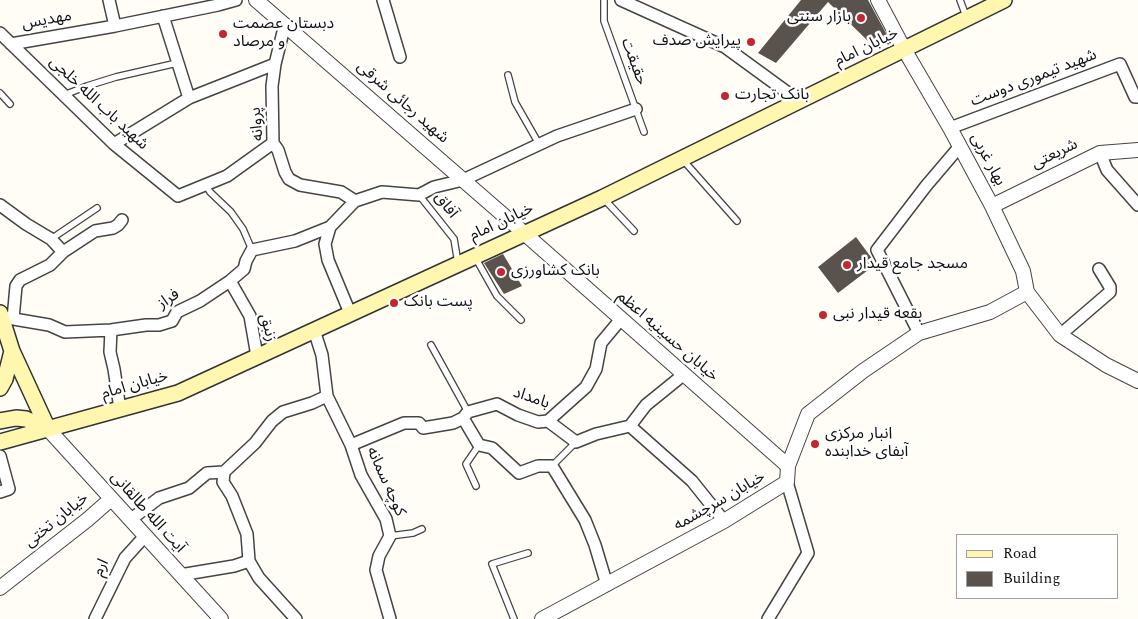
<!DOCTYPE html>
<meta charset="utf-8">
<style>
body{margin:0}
#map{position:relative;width:1138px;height:619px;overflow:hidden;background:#fffdf5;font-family:Spectral,serif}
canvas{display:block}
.legend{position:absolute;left:956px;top:534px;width:162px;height:65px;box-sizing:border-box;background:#fff;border:1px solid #a0a0a0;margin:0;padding:6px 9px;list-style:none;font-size:15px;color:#111}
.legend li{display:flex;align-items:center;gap:10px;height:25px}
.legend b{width:25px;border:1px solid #a0a0a0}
</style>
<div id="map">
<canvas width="1138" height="619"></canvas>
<ul class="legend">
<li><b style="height:6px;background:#fff6b0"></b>Road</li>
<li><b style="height:14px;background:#5a524d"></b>Building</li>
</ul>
</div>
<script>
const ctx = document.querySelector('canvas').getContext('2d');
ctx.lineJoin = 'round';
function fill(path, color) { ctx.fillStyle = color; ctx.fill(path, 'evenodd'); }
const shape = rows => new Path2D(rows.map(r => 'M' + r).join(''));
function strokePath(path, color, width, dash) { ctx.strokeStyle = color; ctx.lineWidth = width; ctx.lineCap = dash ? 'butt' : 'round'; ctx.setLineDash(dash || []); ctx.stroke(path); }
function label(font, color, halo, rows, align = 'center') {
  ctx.font = font + ' Spectral,"Noto Sans Arabic",serif'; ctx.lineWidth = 5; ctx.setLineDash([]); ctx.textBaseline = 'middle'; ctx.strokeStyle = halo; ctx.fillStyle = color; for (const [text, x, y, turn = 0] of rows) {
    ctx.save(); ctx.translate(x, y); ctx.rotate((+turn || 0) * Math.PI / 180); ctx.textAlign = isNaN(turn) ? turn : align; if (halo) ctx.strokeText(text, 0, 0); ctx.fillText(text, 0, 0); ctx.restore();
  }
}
const building = shape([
 [801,0,868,0,887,35,871,44,828,2,776,63,758,53],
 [856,237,876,264,838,293,818,267],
 [503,254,522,286,504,294,484,263]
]);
const service = shape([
 [604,0,604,21,644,132],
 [960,0,966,16],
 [508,75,515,102,539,144],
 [0,93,10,104],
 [64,95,87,86,116,77,177,63],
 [683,160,737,221],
 [206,185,210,192,231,212,243,229,252,250],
 [419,195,454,239,458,263],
 [604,199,634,231],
 [51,239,97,208],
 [475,257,497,296,521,320],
 [431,345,468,412],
 [552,466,576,442],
 [476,486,466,464,479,445],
 [390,536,413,533,422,529],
 [514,619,492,564,528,553]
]);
const minor = shape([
 [109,0,115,26],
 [383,0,400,57],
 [621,0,725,47,799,101],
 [163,16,189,98],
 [285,24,275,64,272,86,273,143,278,150,285,172,289,179,300,185,341,192,355,201],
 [0,33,114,144,178,196,227,176,273,143],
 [11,44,115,26,218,5,236,0],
 [950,128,1120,64,1135,97,1138,97],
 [114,144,189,98,275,64],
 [1100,153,1107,170,1138,205],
 [0,205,26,224,51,239,63,252,50,265,20,280,16,286,13,319],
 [63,252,95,231,113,228,118,225,122,220],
 [230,281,250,316,257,356],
 [350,313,328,260,325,244,330,227,355,201,382,192,419,195,434,187,463,180,557,136,636,109],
 [2,317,49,325,65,332,111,330,146,325,159,325,172,321,177,312,200,301,230,281,244,269,246,261,252,250,295,241,330,227],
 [111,330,110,352,114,369,120,409],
 [314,330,322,355,327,396,351,445,361,475,386,519,390,536,379,556,376,570,390,619],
 [919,333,877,250,926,186,960,146],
 [1060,335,1110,292,1110,287,1099,269],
 [463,418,479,445,492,448,519,473,538,466,552,466,585,520,595,545,607,585],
 [548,421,586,387,596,369,601,343,621,319],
 [630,426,646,405,683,375],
 [351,445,404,423,419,423,423,428,453,423,463,418,468,412,497,404,518,415,538,422,548,421,576,442,596,434,630,426,692,481,724,521],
 [0,456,9,489,0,492],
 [130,520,159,498,189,488,207,473,224,472],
 [249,561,247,534,232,496,223,482,224,472,255,443,272,421,283,412,312,403,327,396],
 [180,575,234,566,249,561,259,578,296,619],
 [95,619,125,558,145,536],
 [768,619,808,553,787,482]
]);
const tertiary = shape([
 [256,0,524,233,788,466],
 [878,0,904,49,950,128,992,206,1023,271,1027,292,1060,335,1106,365,1138,381],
 [992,206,1100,153,1138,150],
 [48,429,221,619],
 [0,588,87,520,111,499],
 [542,619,724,521,787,482,788,466,808,414,863,371,919,333,990,312,1027,292]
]);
const secondary = shape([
 [0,313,12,351,5,379,0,388],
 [12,351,48,429],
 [0,421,16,418,26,419,48,429],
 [0,442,178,393,602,198,1004,0]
]);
const markers = [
 [861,18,5,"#c4262e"],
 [223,34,5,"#c4262e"],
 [751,42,5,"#c4262e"],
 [725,96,5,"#c4262e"],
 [847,265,5,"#c4262e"],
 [501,272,5,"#c4262e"],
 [394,303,5,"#c4262e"],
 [823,315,5,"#c4262e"],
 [815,444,5,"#c4262e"]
];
const poiNames = [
 ["بازار سنتی",851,18,"right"],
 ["دبستان عصمت",233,25],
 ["و مرصاد",233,43],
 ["پیرایش صدف",741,42,"right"],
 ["بانک تجارت",735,96],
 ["مسجد جامع قیدار",857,265],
 ["بانک کشاورزی",511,272],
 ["پست بانک",404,303],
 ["بقعه قیدار نبی",833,315],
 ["انبار مرکزی",825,435],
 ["آبفای خدابنده",825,453]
];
const streetNames = [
 ["مهدیس",47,21,-10],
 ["خیابان امام",867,48,-26],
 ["حقیقت",633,62,70],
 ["شهید تیموری دوست",1034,79,-21],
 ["شهید رجائی شرقی",402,103,41],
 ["شهید باب الله خلجی",98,104,43],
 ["پروانه",258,124,-95],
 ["شریعتی",1055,155,-26],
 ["بهار غربی",987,160,62],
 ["آفاق",445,206,51],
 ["خیابان امام",502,223,-25],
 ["فراز",169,300,-34],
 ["زنبق",267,328,76],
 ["خیابان حسینیه اعظم",667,337,41],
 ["خیابان امام",135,386,-16],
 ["بامداد",531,399,19],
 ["کوچه سمانه",385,482,66],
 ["خیابان سرچشمه",720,502,-30],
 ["آیت الله طالقانی",147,513,48],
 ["خیابان تختی",57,521,-39],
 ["ارم",102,568,-64]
];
fill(building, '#5a524d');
strokePath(service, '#444', 8);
strokePath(minor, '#444', 14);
strokePath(tertiary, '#444', 16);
strokePath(secondary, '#333', 18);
strokePath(service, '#fff', 5.5);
strokePath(minor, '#fff', 11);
strokePath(tertiary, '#fff', 14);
strokePath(secondary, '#fff6b0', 15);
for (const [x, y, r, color] of markers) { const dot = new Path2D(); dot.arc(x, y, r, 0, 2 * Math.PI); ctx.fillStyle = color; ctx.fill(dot); strokePath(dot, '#fff', 2); }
label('16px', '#111', '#fff', poiNames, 'left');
label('16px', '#111', '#fff', streetNames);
</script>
